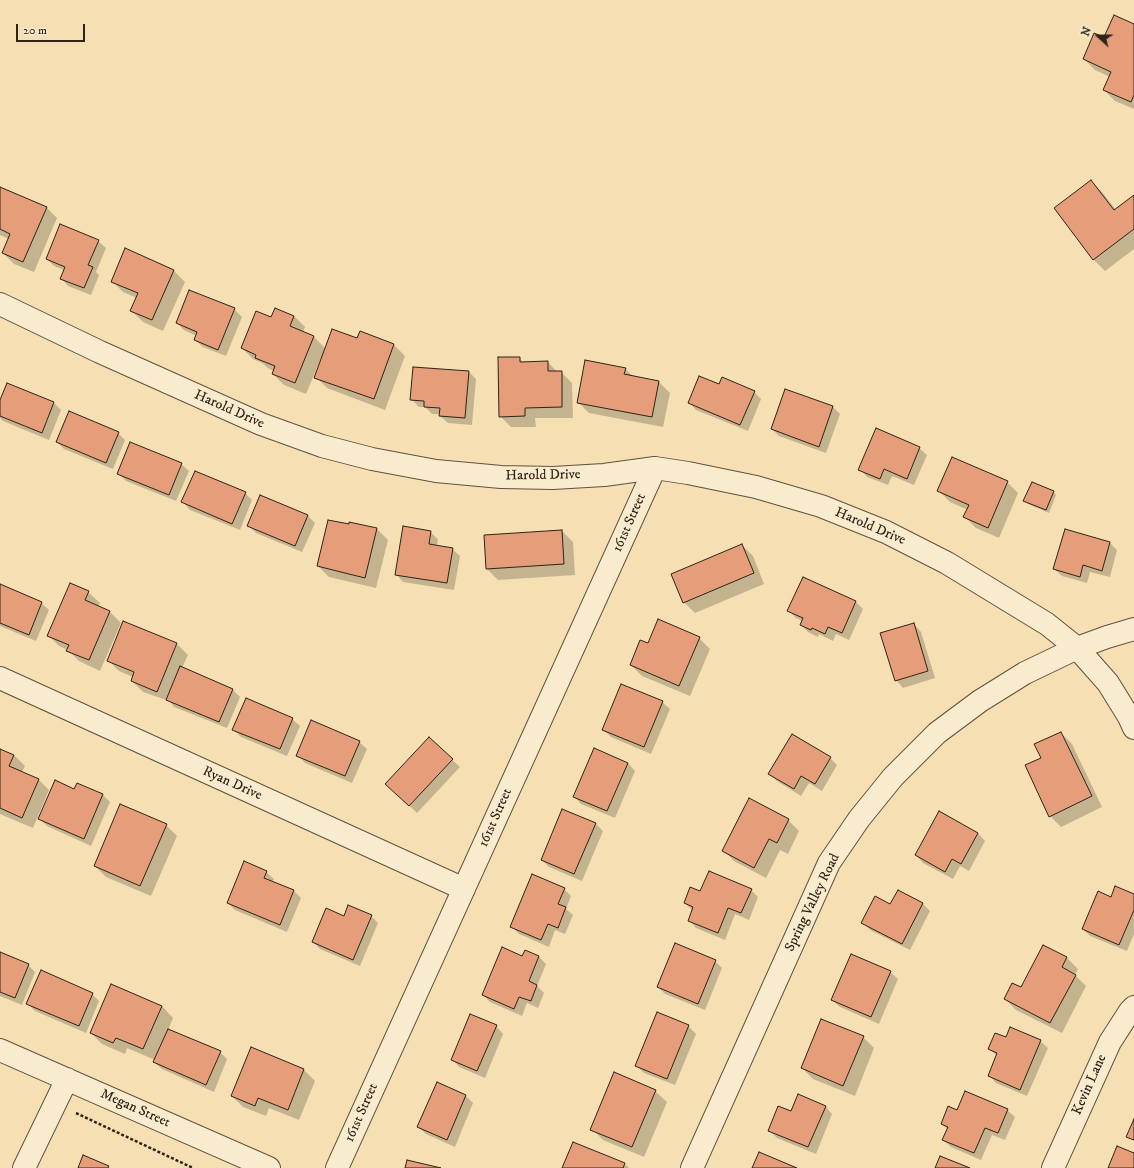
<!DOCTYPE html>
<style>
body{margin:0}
#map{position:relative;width:1134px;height:1168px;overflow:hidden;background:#f6e0b3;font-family:"IM FELL DW Pica",serif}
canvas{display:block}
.north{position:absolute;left:1078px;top:16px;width:40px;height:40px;-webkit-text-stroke:3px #f9ebce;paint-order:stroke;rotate:291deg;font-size:11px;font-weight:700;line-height:16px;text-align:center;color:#2e2317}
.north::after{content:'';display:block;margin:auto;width:14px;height:18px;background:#2e2317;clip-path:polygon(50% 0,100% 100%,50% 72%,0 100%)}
.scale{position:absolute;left:16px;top:24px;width:69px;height:18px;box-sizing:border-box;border:2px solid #2e2317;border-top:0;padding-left:5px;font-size:12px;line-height:14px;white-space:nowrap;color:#2e2317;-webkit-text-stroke:3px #f9ebce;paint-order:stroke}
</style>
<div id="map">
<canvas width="1134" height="1168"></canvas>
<div class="north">N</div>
<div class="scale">20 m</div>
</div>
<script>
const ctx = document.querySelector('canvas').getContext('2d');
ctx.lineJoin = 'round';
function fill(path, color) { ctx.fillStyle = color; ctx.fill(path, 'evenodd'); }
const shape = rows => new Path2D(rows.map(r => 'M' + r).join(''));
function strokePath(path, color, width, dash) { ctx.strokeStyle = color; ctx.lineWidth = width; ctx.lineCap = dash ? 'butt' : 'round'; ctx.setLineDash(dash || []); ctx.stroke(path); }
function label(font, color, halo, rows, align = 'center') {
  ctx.font = font + ' "IM FELL DW Pica",serif'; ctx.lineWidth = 3.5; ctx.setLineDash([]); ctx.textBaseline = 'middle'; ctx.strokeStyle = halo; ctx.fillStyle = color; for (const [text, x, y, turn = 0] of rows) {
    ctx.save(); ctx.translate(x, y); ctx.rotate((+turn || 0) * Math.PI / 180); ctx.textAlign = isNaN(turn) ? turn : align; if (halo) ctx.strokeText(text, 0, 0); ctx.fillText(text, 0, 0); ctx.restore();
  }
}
const shadow = shape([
 [1134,25,1134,109,1115,101,1104,90,1110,77,1095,70,1084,59,1105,38],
 [1091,181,1102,192,1116,210,1134,196,1134,249,1105,271,1094,260,1055,208],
 [0,188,46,207,57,218,34,272,14,264,3,253,9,239,0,235],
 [98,241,106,248,96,272,99,275,91,295,68,286,61,278,64,270,54,266,47,259],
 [126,250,174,271,185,282,163,331,143,322,132,311,137,298,123,292,112,281],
 [234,309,242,317,226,356,203,347,195,340,197,336,184,330,177,323],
 [276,309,294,316,305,327,303,332,314,337,326,349,358,340,394,345,405,356,385,410,327,388,316,377,323,358,321,358,306,394,284,385,273,374,274,371,268,368,262,363,253,359,242,348,272,319],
 [519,358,524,363,548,362,557,372,561,372,572,383,573,418,535,418,536,427,511,427,500,416],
 [625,369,634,377,659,382,670,393,663,427,589,413,578,402],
 [469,372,476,379,472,425,448,423,440,416,441,414,432,414,425,407,419,407,411,399],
 [8,384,54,403,61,410,49,440,3,421,0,418,0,402],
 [720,386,754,392,761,399,748,431,696,410,689,402],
 [786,390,833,407,840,414,826,453,779,436,772,429],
 [118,433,125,440,113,469,64,449,57,442],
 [919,448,927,455,914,485,892,476,888,485,867,477,860,469],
 [181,464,189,471,176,501,126,481,119,474],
 [1007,482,1018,493,999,538,976,528,965,517,968,510,950,502,939,491],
 [1053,491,1056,495,1049,513,1028,504,1025,501],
 [245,493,252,500,240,530,190,510,183,502],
 [307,515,315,523,302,552,256,533,249,526],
 [377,529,388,540,376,588,329,577,318,566],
 [1066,530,1110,543,1117,550,1110,577,1090,572,1087,583,1062,576,1054,569],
 [562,531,573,542,575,575,498,580,487,569],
 [430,532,438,539,437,546,452,549,460,556,454,590,403,582,396,574],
 [742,545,753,556,764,584,695,613,684,602],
 [803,578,856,602,863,609,849,640,836,634,833,641,819,634,818,637,808,632,801,625,803,621,796,618,789,611],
 [70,584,88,592,100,603,98,607,110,612,121,623,100,671,79,661,68,650,59,646,48,635],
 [0,586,41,603,49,610,36,641,0,626],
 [124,623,177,644,188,655,182,668,232,689,240,697,227,728,174,707,169,701,143,692,132,681,133,677,119,671,108,660],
 [914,624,921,632,935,678,903,688,896,680],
 [699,638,710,649,690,696,642,676,631,665,648,644],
 [662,702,670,709,651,754,611,737,604,730],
 [292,719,300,726,287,756,241,737,233,729],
 [1061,733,1072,744,1102,807,1061,827,1050,816,1042,758],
 [429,738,460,767,417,813,387,784],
 [359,742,367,749,352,783,305,763,298,755],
 [594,749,628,763,635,771,615,818,581,804,574,796],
 [0,750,14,755,25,766,22,772,38,779,49,790,33,828,0,814],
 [830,758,837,765,822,791,809,783,801,796,777,781,770,774],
 [75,790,103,795,110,802,91,846,47,826,40,819],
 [939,812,978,833,985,841,969,871,960,866,953,879,923,863,916,855],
 [788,820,799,831,788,854,780,850,766,878,734,861,723,850],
 [596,824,603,831,582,881,549,867,542,860],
 [166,825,177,836,151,896,106,877,95,866],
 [266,872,274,879,272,882,294,891,301,898,287,932,235,910,228,903],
 [564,889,571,896,566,909,573,915,565,934,555,930,549,947,519,934,512,927],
 [751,890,758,897,749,920,735,914,725,940,696,928,689,920,692,910,685,903,701,892],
 [1134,895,1134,934,1127,951,1090,936,1083,929,1111,898],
 [922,903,930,911,910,950,870,930,863,923,891,905],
 [371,916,378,923,360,966,320,949,313,942,344,917],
 [1044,946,1067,958,1078,969,1075,975,1086,986,1062,1033,1016,1010,1005,999,1022,989],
 [525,951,539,957,546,964,537,986,544,993,538,1008,527,1003,522,1016,490,1002,483,995,522,957],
 [0,953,28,965,35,972,22,1005,0,996],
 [715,961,722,968,705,1010,665,994,658,987],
 [890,972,898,979,879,1024,840,1007,832,1000],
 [92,994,99,1001,86,1033,35,1011,28,1004],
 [162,1006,173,1018,168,1030,220,1052,227,1059,214,1092,162,1069,154,1062,155,1060,127,1048,125,1054,102,1044,91,1033],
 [496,1026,503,1034,485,1078,459,1067,452,1059],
 [688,1026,696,1034,675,1085,644,1073,637,1066],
 [863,1037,874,1048,855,1096,813,1079,802,1068],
 [1006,1039,1040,1041,1048,1048,1027,1096,996,1083,989,1075,997,1056,989,1049],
 [252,1048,304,1070,315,1081,299,1120,269,1108,266,1116,243,1107,232,1096],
 [437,1083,466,1096,473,1103,455,1147,426,1134,418,1127],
 [655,1091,667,1102,644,1157,603,1140,592,1129],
 [825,1106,832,1114,816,1154,777,1138,769,1130],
 [1007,1110,1015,1117,1005,1140,992,1135,981,1160,951,1147,943,1140,948,1130,942,1124,957,1111],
 [574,1143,625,1164,629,1168,563,1168]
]);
const building = shape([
 [1114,15,1134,24,1134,95,1131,102,1103,90,1111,72,1083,59,1094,33,1104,37,1114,15],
 [1091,180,1114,210,1134,195,1134,229,1093,260,1054,208,1091,180],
 [0,187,47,207,23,262,2,253,10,234,0,229,0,187],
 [60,224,99,240,88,265,93,267,84,288,60,279,65,267,46,259,60,224],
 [125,248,174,270,152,320,130,311,138,293,111,282,125,248],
 [189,290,235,308,218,350,194,340,197,332,176,323,189,290],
 [275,308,294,316,290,326,314,336,295,383,272,374,275,366,255,358,256,355,241,348,256,311,271,317,275,308],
 [332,329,357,338,360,331,394,344,374,399,314,378,332,329],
 [498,357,520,357,520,362,548,361,548,371,562,371,562,407,525,408,525,416,499,417,498,357],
 [585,360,626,368,624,374,659,381,652,417,577,403,585,360],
 [413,367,469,371,465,418,439,416,440,408,424,407,424,401,410,400,413,367],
 [699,376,719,384,722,377,755,391,740,425,688,403,699,376],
 [7,383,54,402,42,433,0,416,0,400,7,383],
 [785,389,833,406,819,447,771,429,785,389],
 [69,411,119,432,106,463,56,442,69,411],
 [876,428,920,447,907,479,884,469,880,479,858,470,876,428],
 [130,442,182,463,169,495,117,474,130,442],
 [952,457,1008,481,988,528,963,517,969,505,937,491,952,457],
 [195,471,246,492,232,524,181,502,195,471],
 [1032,482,1054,491,1046,510,1023,501,1032,482],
 [260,495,308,515,295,546,247,526,260,495],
 [328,520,349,524,349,522,377,528,365,578,317,566,328,520],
 [403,526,431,531,429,544,453,548,447,583,395,575,403,526],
 [1065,529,1110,542,1102,571,1083,565,1080,577,1053,569,1065,529],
 [562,530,564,564,486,569,484,535,562,530],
 [742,544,754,573,683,603,671,574,742,544],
 [803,577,856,601,842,633,828,627,825,634,812,628,811,630,800,625,803,618,787,611,803,577],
 [70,583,89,591,85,600,110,611,89,660,66,651,69,645,47,636,70,583],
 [0,584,42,602,29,635,0,623,0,584],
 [658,619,700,637,679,686,630,665,640,640,648,643,658,619],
 [123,621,177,643,157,692,131,681,134,672,107,661,123,621],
 [914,623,928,671,895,681,880,633,914,623],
 [180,666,233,689,219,722,166,700,180,666],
 [621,684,663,701,644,747,602,730,621,684],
 [246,698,293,718,280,749,232,730,246,698],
 [311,720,360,741,345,776,296,756,311,720],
 [1061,732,1092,796,1049,817,1025,765,1041,758,1034,744,1061,732],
 [792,734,831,757,815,784,801,776,794,789,768,774,792,734],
 [429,737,453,759,409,806,385,784,429,737],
 [594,748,628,763,607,811,573,797,594,748],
 [0,749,14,755,9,766,39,779,22,818,0,808,0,749],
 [55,780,74,789,77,783,103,794,84,839,38,819,55,780],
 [749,798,789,819,777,843,769,839,754,868,722,851,749,798],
 [120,804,167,824,140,886,94,866,120,804],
 [562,809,596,823,574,874,541,860,562,809],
 [939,811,978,833,961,864,952,859,945,872,915,855,939,811],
 [244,861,267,871,264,878,294,890,280,925,227,903,244,861],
 [709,871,752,889,741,913,728,908,718,933,688,921,693,907,684,903,690,887,700,891,709,871],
 [532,874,565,888,558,904,566,907,558,928,548,924,541,940,510,927,532,874],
 [1115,886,1134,894,1134,910,1119,945,1082,929,1098,891,1111,897,1115,886],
 [898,890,923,903,902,944,861,923,875,896,890,904,898,890],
 [348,905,372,915,353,960,312,942,326,908,344,916,348,905],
 [675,943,716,960,698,1004,657,987,675,943],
 [1043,945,1067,957,1062,967,1076,975,1050,1023,1004,999,1012,983,1021,987,1043,945],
 [502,947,522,956,525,950,539,956,529,981,537,985,531,1001,519,997,514,1009,482,995,502,947],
 [0,952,29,964,15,998,0,992,0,952],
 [851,954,891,971,871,1017,831,1000,851,954],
 [41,970,93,993,79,1026,26,1004,41,970],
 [111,984,162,1006,143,1049,116,1038,113,1043,90,1033,111,984],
 [657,1012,689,1025,667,1079,635,1066,657,1012],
 [470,1014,497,1025,477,1071,451,1060,470,1014],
 [821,1019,864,1036,843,1086,801,1068,821,1019],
 [1010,1027,1041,1040,1020,1090,988,1076,997,1053,988,1049,995,1033,1006,1037,1010,1027],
 [168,1029,221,1051,206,1085,153,1062,168,1029],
 [251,1047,304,1069,288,1110,258,1098,255,1106,231,1096,251,1047],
 [614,1072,656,1090,632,1147,590,1130,614,1072],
 [437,1082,466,1095,447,1140,417,1127,437,1082],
 [965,1091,1008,1109,998,1133,985,1128,974,1153,942,1140,948,1127,941,1124,948,1106,957,1110,965,1091],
 [798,1094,826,1106,808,1147,768,1131,778,1106,791,1111,798,1094],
 [1134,1119,1134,1140,1126,1137,1134,1119],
 [573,1142,625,1163,623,1168,562,1168,573,1142],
 [1117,1146,1134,1153,1134,1168,1108,1168,1117,1146],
 [759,1152,797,1168,752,1168,759,1152],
 [83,1155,109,1166,108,1168,78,1168,83,1155],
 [940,1156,970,1168,935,1168,940,1156],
 [407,1160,441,1168,405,1168,407,1160]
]);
const path = shape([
 [76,1113,193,1168]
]);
const minor = shape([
 [0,304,100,352,261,424,322,446,372,459,436,471,501,477,553,478,604,475,655,468,688,473,756,487,821,506,886,532,947,563,1047,624,1077,648,1108,683,1129,717,1134,728],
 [0,678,464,889],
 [0,1050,269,1168],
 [24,1168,67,1079],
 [337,1168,655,468],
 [692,1168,829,863,859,819,893,777,937,733,980,701,1025,673,1077,648,1107,637,1134,629],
 [1053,1168,1110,1042,1130,1011,1134,1007]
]);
const streetNames = [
 ["Harold Drive",229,410,24],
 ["Harold Drive",543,476,-1],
 ["161st Street",630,523,-66],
 ["Harold Drive",870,527,23],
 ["Ryan Drive",232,784,24],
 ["161st Street",496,818,-66],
 ["Spring Valley Road",813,903,-64],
 ["Kevin Lane",1090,1085,-66],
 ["Megan Street",135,1109,24],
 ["161st Street",362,1113,-66]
];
fill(shadow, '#0003');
fill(building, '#e59d7a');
strokePath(building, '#2e2317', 1);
strokePath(minor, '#60523e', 24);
strokePath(path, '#2e2317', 2.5, [3, 2]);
strokePath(minor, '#f9ebce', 22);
label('14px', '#2e2317', '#f9ebce', streetNames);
</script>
